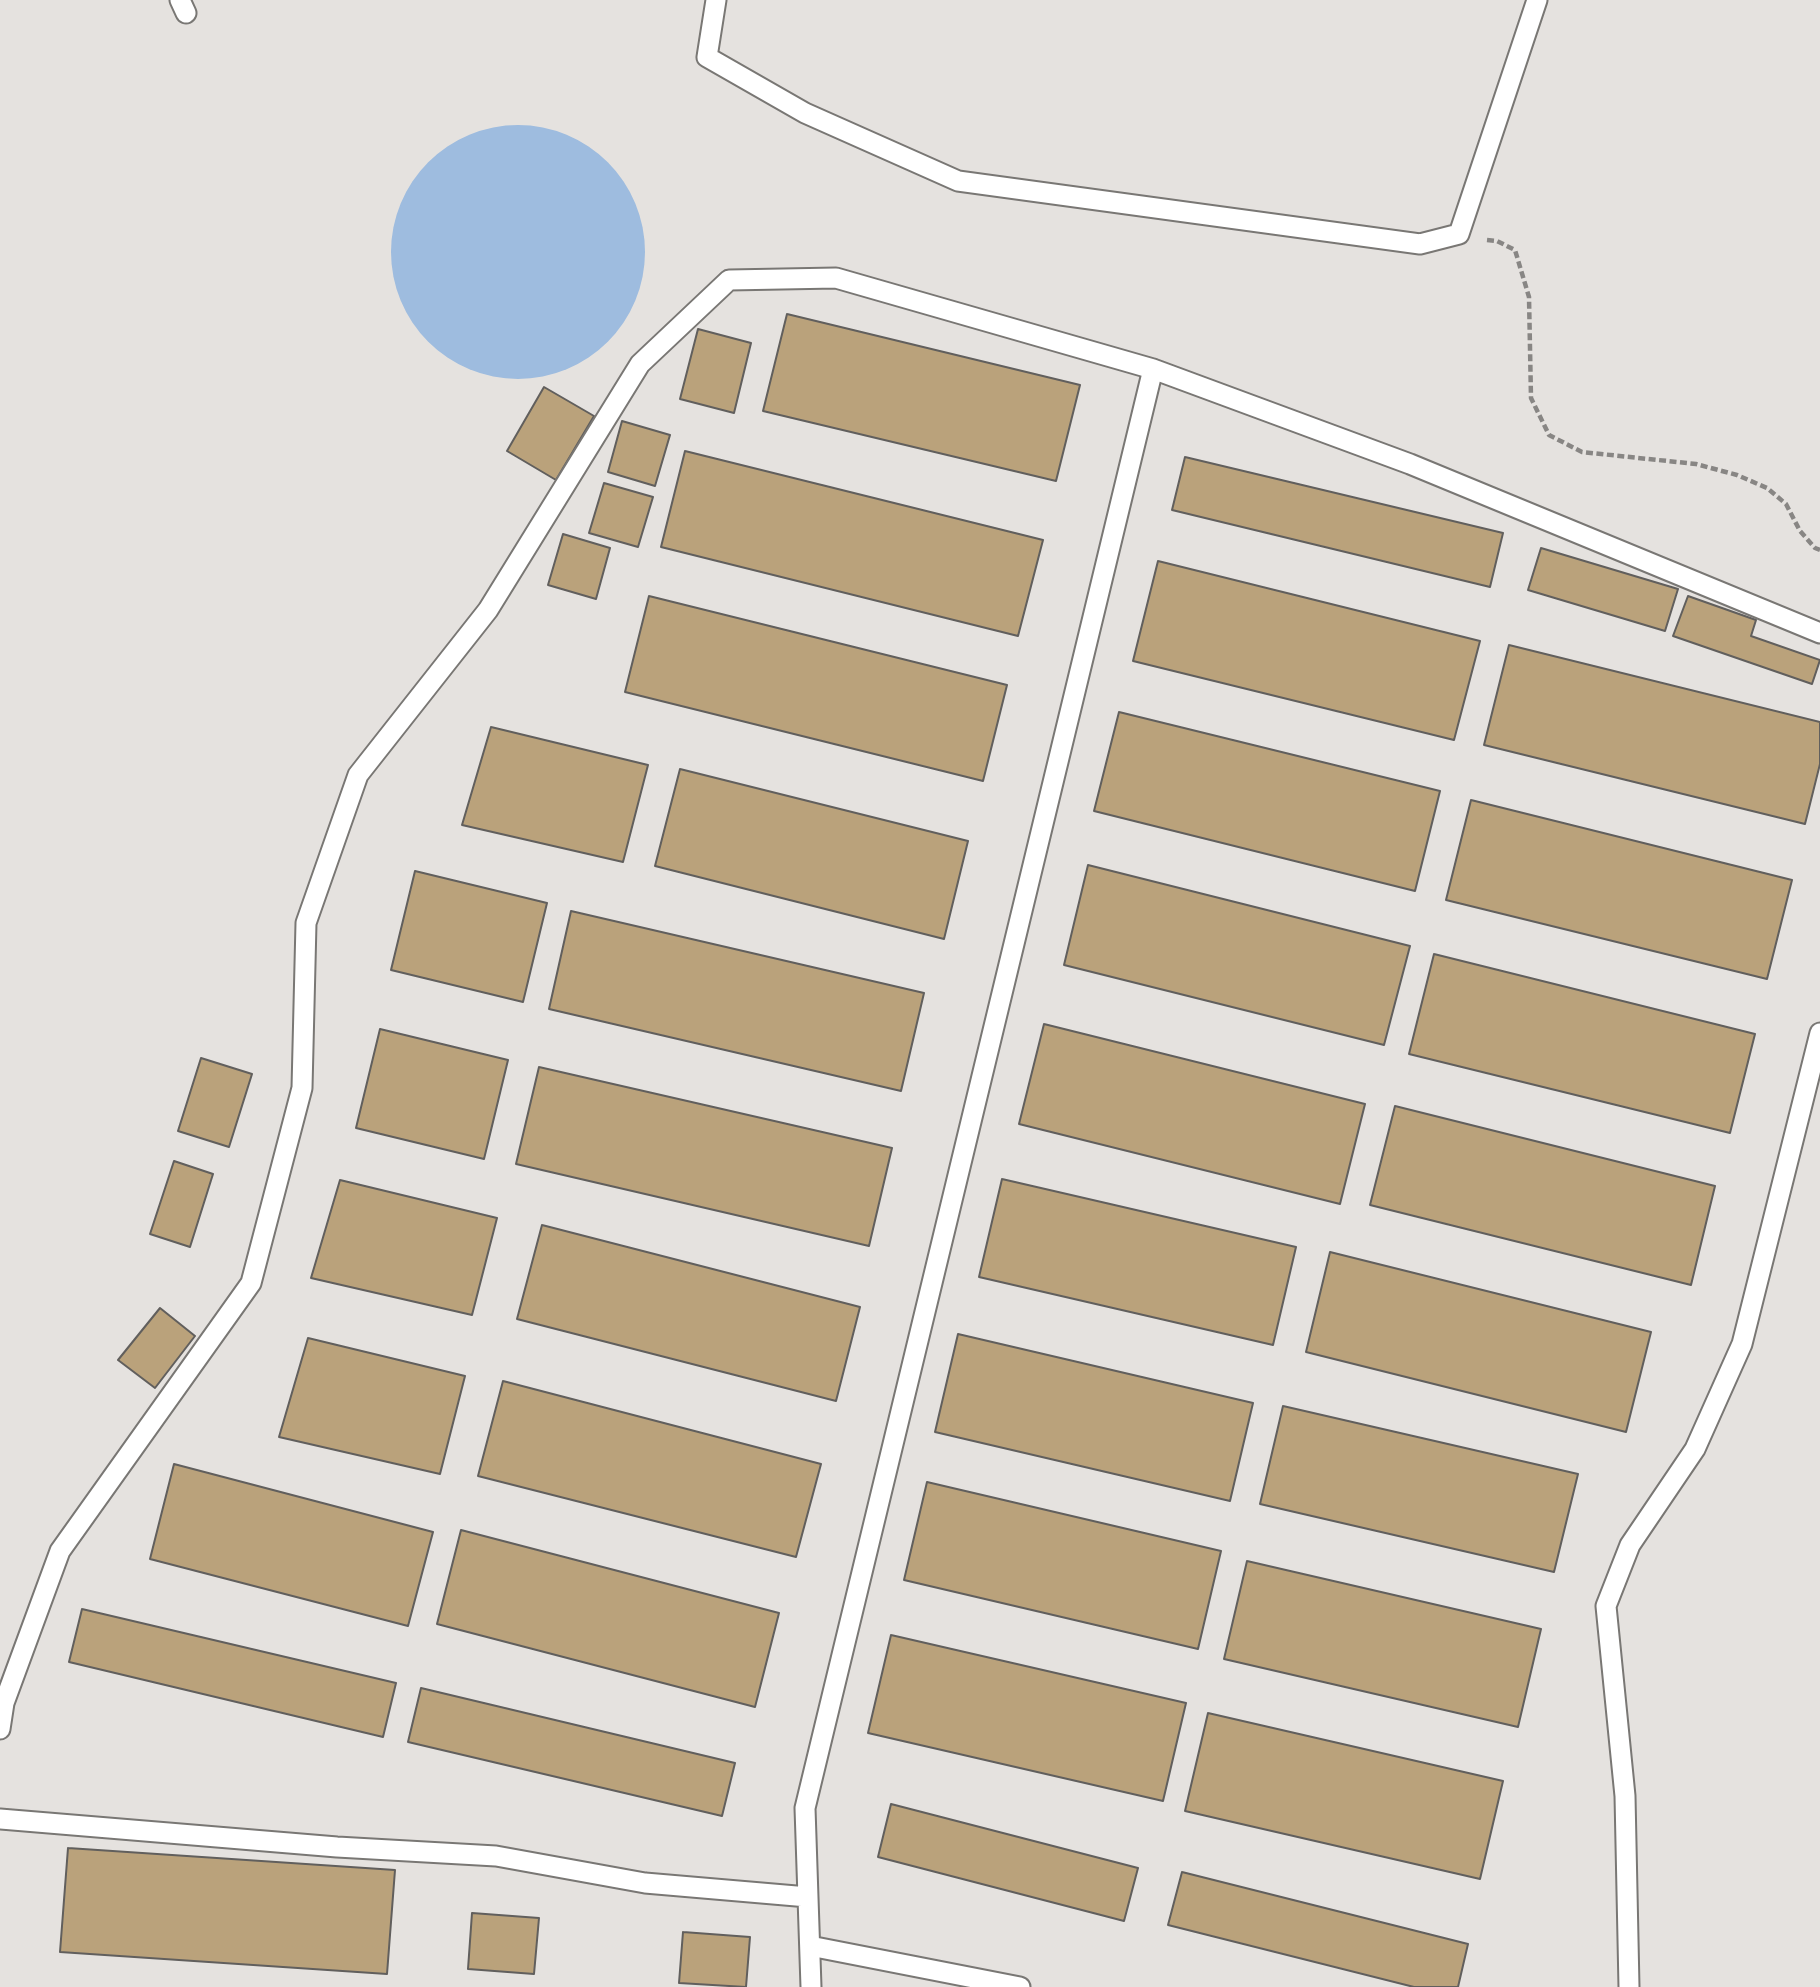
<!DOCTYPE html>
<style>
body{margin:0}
canvas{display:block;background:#e5e2df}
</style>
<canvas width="1820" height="1987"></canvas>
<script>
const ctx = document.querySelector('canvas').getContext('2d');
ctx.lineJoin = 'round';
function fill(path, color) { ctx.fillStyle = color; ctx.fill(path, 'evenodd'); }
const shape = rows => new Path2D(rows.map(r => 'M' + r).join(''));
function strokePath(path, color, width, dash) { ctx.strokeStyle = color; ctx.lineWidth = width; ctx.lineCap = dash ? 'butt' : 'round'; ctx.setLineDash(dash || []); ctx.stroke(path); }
const water = shape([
 '391 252a127 127 0 1 1 254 0a127 127 0 1 1-254 0Z'
]);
const building = shape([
 [787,314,1080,385,1056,481,763,411,787,314],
 [698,329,751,343,734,413,680,399,698,329],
 [544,387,594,416,556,480,507,451,544,387],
 [622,421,670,435,655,486,608,472,622,421],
 [685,451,1043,540,1018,636,661,547,685,451],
 [1185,457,1503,533,1490,587,1172,510,1185,457],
 [604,483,653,497,638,547,589,533,604,483],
 [563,534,610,548,596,599,548,585,563,534],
 [1541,548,1678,589,1665,631,1528,590,1541,548],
 [1158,561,1480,641,1454,740,1133,661,1158,561],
 [649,596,1007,685,983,781,625,692,649,596],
 [1688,596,1756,620,1751,636,1820,660,1812,684,1673,636,1688,596],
 [1509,645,1820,722,1820,764,1805,824,1484,745,1509,645],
 [1119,712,1440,791,1415,891,1094,811,1119,712],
 [491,727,648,765,623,862,462,825,491,727],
 [680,769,968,841,944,939,655,866,680,769],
 [1471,800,1792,880,1767,979,1446,900,1471,800],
 [1088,865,1410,946,1384,1045,1064,965,1088,865],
 [415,871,547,903,523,1002,391,970,415,871],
 [571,911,924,993,901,1091,549,1009,571,911],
 [1434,954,1755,1034,1730,1133,1409,1054,1434,954],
 [1044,1024,1365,1104,1340,1204,1019,1124,1044,1024],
 [380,1029,508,1060,484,1159,356,1128,380,1029],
 [201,1058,252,1074,229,1147,178,1131,201,1058],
 [539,1067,892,1148,869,1246,516,1164,539,1067],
 [1395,1106,1715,1186,1691,1285,1370,1205,1395,1106],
 [174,1161,213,1174,190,1247,150,1234,174,1161],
 [1002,1179,1296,1247,1273,1345,979,1277,1002,1179],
 [340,1180,497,1218,472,1315,311,1278,340,1180],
 [542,1225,860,1307,836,1401,517,1319,542,1225],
 [1330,1252,1651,1332,1626,1432,1306,1352,1330,1252],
 [160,1308,195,1336,155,1388,118,1360,160,1308],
 [958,1334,1253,1403,1230,1501,935,1432,958,1334],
 [308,1338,465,1376,440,1474,279,1437,308,1338],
 [503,1381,821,1464,796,1557,478,1476,503,1381],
 [1283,1406,1578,1474,1554,1572,1260,1504,1283,1406],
 [174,1464,433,1532,408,1626,150,1559,174,1464],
 [927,1482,1221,1551,1198,1649,904,1580,927,1482],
 [461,1530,779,1613,755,1707,437,1624,461,1530],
 [1247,1561,1541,1629,1518,1727,1224,1659,1247,1561],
 [82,1609,396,1683,383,1737,69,1662,82,1609],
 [891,1635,1186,1703,1163,1801,868,1733,891,1635],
 [421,1688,735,1763,722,1816,408,1742,421,1688],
 [1208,1713,1503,1781,1480,1879,1185,1811,1208,1713],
 [891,1804,1138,1868,1124,1921,878,1857,891,1804],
 [68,1848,395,1870,387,1974,60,1952,68,1848],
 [1182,1872,1468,1944,1458,1987,1414,1987,1168,1925,1182,1872],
 [472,1913,539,1918,534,1974,468,1969,472,1913],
 [683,1932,750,1937,746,1987,679,1983,683,1932]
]);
const path = shape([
 [1487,240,1497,241,1515,250,1529,297,1531,398,1549,435,1582,452,1696,464,1737,475,1767,488,1786,504,1800,531,1815,548,1820,550]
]);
const lane = shape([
 [180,0,186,13],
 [716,0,707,57,805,113,958,181,1420,244,1459,234,1537,0],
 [0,1729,4,1703,60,1551,251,1283,302,1088,306,923,358,775,488,610,640,364,729,280,836,278,1153,369,1410,464,1820,633],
 [0,1819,337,1847,496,1856,645,1883,808,1897],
 [810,1946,1020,1987],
 [811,1987,805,1808,1153,369],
 [1629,1987,1625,1796,1606,1606,1630,1545,1695,1449,1742,1344,1820,1033]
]);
fill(water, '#9ebcdf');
fill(building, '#baa27b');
strokePath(building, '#615f5d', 2);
strokePath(lane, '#797774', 23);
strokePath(path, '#888684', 4.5, [7, 3.5]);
strokePath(lane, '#fff', 19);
</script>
